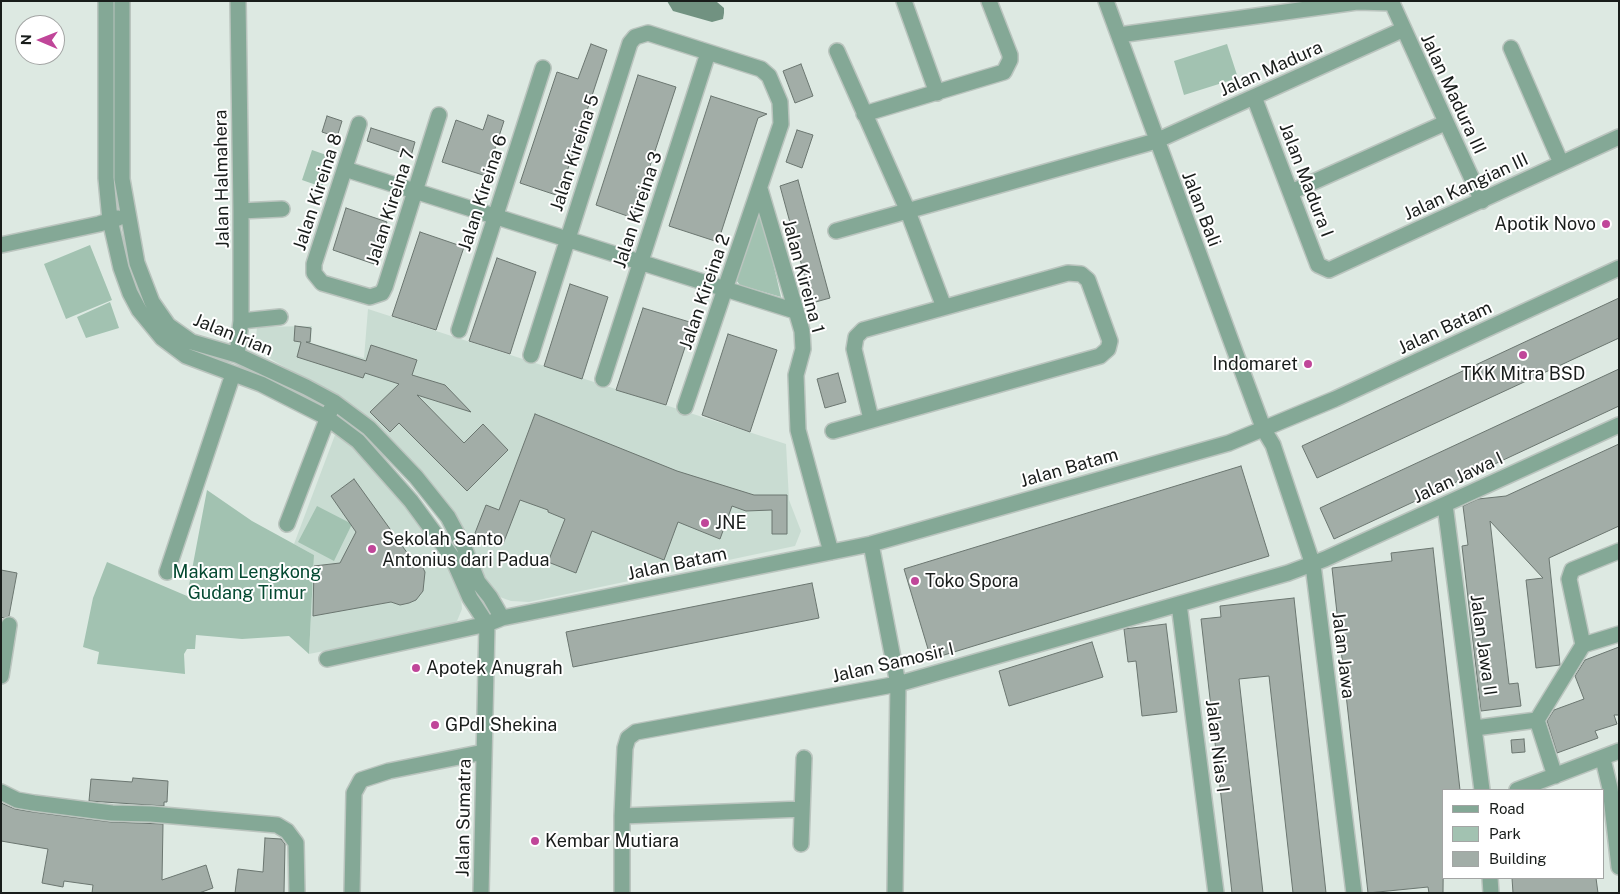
<!DOCTYPE html>
<style>
body{margin:0}
#map{position:relative;width:1620px;height:894px;overflow:hidden;background:#dde9e2;font-family:"Public Sans",sans-serif}
canvas{display:block}
.frame{position:absolute;inset:0;border:2px solid #191d1b;pointer-events:none}
.legend{position:absolute;left:1442px;top:789px;width:162px;height:90px;box-sizing:border-box;background:#fff;border:1px solid #a3a5a4;margin:0;padding:6px 9px;list-style:none;font-size:15px;color:#191d1b}
.legend li{display:flex;align-items:center;gap:10px;height:25px}
.legend b{width:25px;border:1px solid #a3a5a4}
.north{position:absolute;left:15px;top:15px;width:50px;height:50px;box-sizing:border-box;background:#fff;border:1px solid #a3a5a4;border-radius:50%;rotate:271deg;font-size:14px;font-weight:700;line-height:20px;text-align:center;color:#191d1b}
.north::after{content:'';display:block;margin:auto;width:18px;height:22px;background:#c04699;clip-path:polygon(50% 0,100% 100%,50% 72%,0 100%)}
</style>
<div id="map">
<canvas width="1620" height="894"></canvas>
<div class="frame"></div>
<ul class="legend">
<li><b style="height:6px;background:#84a896"></b>Road</li>
<li><b style="height:14px;background:#a2c2b1"></b>Park</li>
<li><b style="height:14px;background:#a2ada7"></b>Building</li>
</ul>
<div class="north">N</div>
</div>
<script>
const ctx = document.querySelector('canvas').getContext('2d');
ctx.lineJoin = 'round';
function fill(path, color) { ctx.fillStyle = color; ctx.fill(path, 'evenodd'); }
const shape = rows => new Path2D(rows.map(r => 'M' + r).join(''));
function strokePath(path, color, width, dash) { ctx.strokeStyle = color; ctx.lineWidth = width; ctx.lineCap = dash ? 'butt' : 'round'; ctx.setLineDash(dash || []); ctx.stroke(path); }
function label(font, color, halo, rows, align = 'center') {
  ctx.font = font + ' "Public Sans",sans-serif'; ctx.lineWidth = 4; ctx.setLineDash([]); ctx.textBaseline = 'middle'; ctx.strokeStyle = halo; ctx.fillStyle = color; for (const [text, x, y, turn = 0] of rows) {
    ctx.save(); ctx.translate(x, y); ctx.rotate((+turn || 0) * Math.PI / 180); ctx.textAlign = isNaN(turn) ? turn : align; if (halo) ctx.strokeText(text, 0, 0); ctx.fillText(text, 0, 0); ctx.restore();
  }
}
const built = shape([
 [368,309,786,444,789,500,801,531,795,546,529,602,511,601,497,596,489,586,478,560,450,509,307,380,255,350,257,327,312,326,311,343,364,358],
 [335,435,347,439,434,538,451,568,461,596,462,609,457,621,448,626,309,654,314,555,294,544]
]);
const green = shape([
 [1227,44,1238,78,1184,95,1174,61],
 [312,150,332,157,322,187,302,180],
 [758,211,761,211,781,297,740,285,736,280],
 [90,245,112,300,66,319,44,264],
 [110,302,119,328,86,338,77,317],
 [207,490,252,521,314,555,309,654,289,636,242,639,196,635,195,649,187,649,184,654,185,674,97,664,99,652,83,647,93,598,107,562,187,596],
 [317,506,352,524,334,561,298,542]
]);
const water = shape([
 [667,1,717,2,724,8,724,13,723,19,712,22,673,11]
]);
const building = shape([
 [591,44,607,50,559,196,520,183,557,72,578,79,591,44],
 [801,64,813,96,795,103,783,71,801,64],
 [638,75,676,87,633,218,596,205,638,75],
 [711,96,767,114,758,118,718,242,669,226,711,96],
 [488,115,504,121,486,176,442,162,456,120,483,130,488,115],
 [327,116,342,121,337,137,322,132,327,116],
 [371,128,415,142,411,156,367,141,371,128],
 [797,130,813,135,802,168,786,162,797,130],
 [798,180,830,298,812,303,780,186,798,180],
 [346,208,387,222,374,264,333,250,346,208],
 [420,232,464,247,436,330,392,316,420,232],
 [497,258,536,272,510,354,469,341,497,258],
 [570,284,608,297,582,379,544,366,570,284],
 [1619,298,1619,338,1317,478,1302,446,1619,298],
 [643,308,693,323,666,405,616,390,643,308],
 [295,326,311,328,310,342,306,342,366,361,371,345,417,360,412,375,445,385,471,412,417,395,464,443,483,424,508,450,467,491,399,423,390,432,370,412,399,384,365,373,363,378,297,357,301,342,294,341,295,326],
 [728,334,777,350,750,432,702,415,728,334],
 [1619,369,1619,406,1334,539,1320,508,1619,369],
 [838,373,846,402,825,408,817,379,838,373],
 [535,414,677,471,754,495,787,495,787,534,772,534,772,510,746,511,732,506,720,539,678,522,664,560,592,531,576,573,548,562,565,519,548,512,548,510,520,500,503,544,475,533,486,505,499,510,535,414],
 [1619,444,1619,526,1549,558,1560,665,1536,668,1526,580,1543,578,1490,521,1509,684,1518,683,1521,706,1481,711,1462,546,1468,545,1463,506,1478,499,1506,496,1619,444],
 [1241,466,1269,556,931,659,904,569,1241,466],
 [354,479,408,554,420,562,425,572,423,591,416,600,409,603,400,605,391,602,313,616,314,566,340,563,356,532,331,496,354,479],
 [1433,548,1460,790,1444,790,1443,893,1429,893,1428,887,1368,893,1332,568,1392,561,1391,553,1433,548],
 [1,570,17,573,9,616,4,618,1,617,1,570],
 [812,583,819,618,573,667,566,632,812,583],
 [1294,598,1326,893,1293,893,1269,676,1239,679,1263,893,1232,893,1201,619,1221,617,1220,606,1294,598],
 [1166,624,1177,712,1142,716,1136,661,1128,662,1124,629,1166,624],
 [1092,642,1103,677,1009,706,999,671,1092,642],
 [1619,647,1619,715,1614,715,1617,724,1595,731,1598,738,1557,753,1547,721,1554,710,1584,699,1575,676,1585,660,1619,647],
 [1524,739,1525,752,1512,753,1511,740,1524,739],
 [133,778,168,781,167,802,164,802,164,806,89,801,91,779,132,782,133,778],
 [1,803,15,809,33,812,111,822,163,824,162,880,206,865,213,888,199,893,92,893,93,885,64,881,63,887,42,883,48,849,1,841,1,803],
 [265,838,281,839,285,844,284,893,235,893,238,869,263,872,265,838],
 [1512,878,1596,878,1598,893,1513,893,1512,878]
]);
const minor = shape([
 [106,1,106,178,110,220,121,268,130,293,139,310,162,338,186,356,261,384,326,417,358,441,411,501,452,557,470,598,487,624],
 [122,1,122,179,137,263,152,302,168,325,192,342,237,355,306,387,334,402,369,428,416,477,448,517,464,547,478,582,490,597,502,618],
 [904,1,937,93],
 [1106,1,1248,387,1264,430,1273,445,1313,565,1354,893],
 [1119,35,1357,2,1392,3,1482,201],
 [1511,48,1561,163],
 [837,51,907,209,944,307],
 [1254,97,1318,265,1329,270,1619,137],
 [864,114,1004,72,1010,60,1010,55,989,1],
 [359,124,314,264,314,273,322,283,370,297,382,293,385,287,439,115],
 [345,169,795,311],
 [760,189,802,331,803,349,796,375,798,430,831,552],
 [1291,192,1445,123],
 [241,211,282,209],
 [836,231,1156,141,1402,30],
 [1,245,99,224,118,218],
 [241,321,280,317],
 [459,330,543,68],
 [237,355,241,321,241,211,238,1],
 [531,355,630,43,635,37,648,33,761,69,769,76,780,102,781,124,685,407],
 [603,379,708,53],
 [833,431,1100,356,1108,349,1110,341,1088,280,1081,274,1068,273,863,330,856,337,854,349,871,419],
 [1445,505,1482,790],
 [287,524,331,409],
 [871,544,898,684,895,893],
 [1619,551,1572,570,1569,579,1583,645,1619,634],
 [167,572,233,374],
 [1179,604,1216,893],
 [327,659,487,624,502,618,871,544,1229,443,1335,399,1619,268],
 [1,676,9,625],
 [1537,720,1555,776],
 [1475,728,1537,720,1583,645],
 [1603,759,1610,788,1619,867],
 [1517,790,1619,751],
 [1,792,17,800,34,803,112,813,151,814,277,825,287,831,296,843,297,893],
 [622,816,802,809],
 [801,844,804,758],
 [1490,878,1491,893],
 [352,893,354,793,361,780,389,771,484,752],
 [481,893,487,624],
 [622,893,622,816,625,748,628,738,636,732,898,684,1288,573,1325,559,1619,425]
]);
const markers = [
 [1606,224,5,"#c04699"],
 [1523,355,5,"#c04699"],
 [1308,364,5,"#c04699"],
 [705,523,5,"#c04699"],
 [372,549,5,"#c04699"],
 [915,581,5,"#c04699"],
 [416,668,5,"#c04699"],
 [435,725,5,"#c04699"],
 [535,841,5,"#c04699"]
];
const streetNames = [
 ["Jalan Madura",1271,69,-24],
 ["Jalan Madura III",1453,94,65],
 ["Jalan Kireina 5",575,153,-72],
 ["Jalan Halmahera",222,179,-91],
 ["Jalan Madura I",1306,180,69],
 ["Jalan Kangian III",1466,187,-25],
 ["Jalan Kireina 8",318,192,-72],
 ["Jalan Kireina 6",483,193,-72],
 ["Jalan Kireina 7",391,207,-72],
 ["Jalan Bali",1201,209,69],
 ["Jalan Kireina 3",638,210,-72],
 ["Jalan Kireina 1",803,276,75],
 ["Jalan Kireina 2",705,292,-71],
 ["Jalan Batam",1445,328,-25],
 ["Jalan Irian",233,335,22],
 ["Jalan Batam",1069,468,-16],
 ["Jalan Jawa I",1458,478,-25],
 ["Jalan Batam",677,564,-12],
 ["Jalan Jawa II",1483,645,82],
 ["Jalan Jawa",1343,655,83],
 ["Jalan Samosir I",893,663,-13],
 ["Jalan Nias I",1217,746,83],
 ["Jalan Sumatra",464,818,-89]
];
const poiNames = [
 ["Apotik Novo",1596,224,"right"],
 ["Indomaret",1298,364,"right"],
 ["TKK Mitra BSD",1523,374,"center"],
 ["JNE",715,523],
 ["Sekolah Santo",382,539],
 ["Antonius dari Padua",382,560],
 ["Toko Spora",925,581],
 ["Apotek Anugrah",426,668],
 ["GPdI Shekina",445,725],
 ["Kembar Mutiara",545,841]
];
const parkNames = [
 ["Makam Lengkong",247,572],
 ["Gudang Timur",247,593]
];
fill(built, '#c9dcd2');
fill(green, '#a2c2b1');
fill(water, '#719281');
fill(building, '#a2ada7');
strokePath(building, '#6b7670', 1);
strokePath(minor, '#bac4be', 18);
strokePath(minor, '#84a896', 15);
for (const [x, y, r, color] of markers) { const dot = new Path2D(); dot.arc(x, y, r, 0, 2 * Math.PI); ctx.fillStyle = color; ctx.fill(dot); strokePath(dot, '#fff', 2); }
label('18px', '#191d1b', '#fff', streetNames);
label('18px', '#191d1b', '#fff', poiNames, 'left');
label('18px', '#044931', '#fff', parkNames);
</script>
